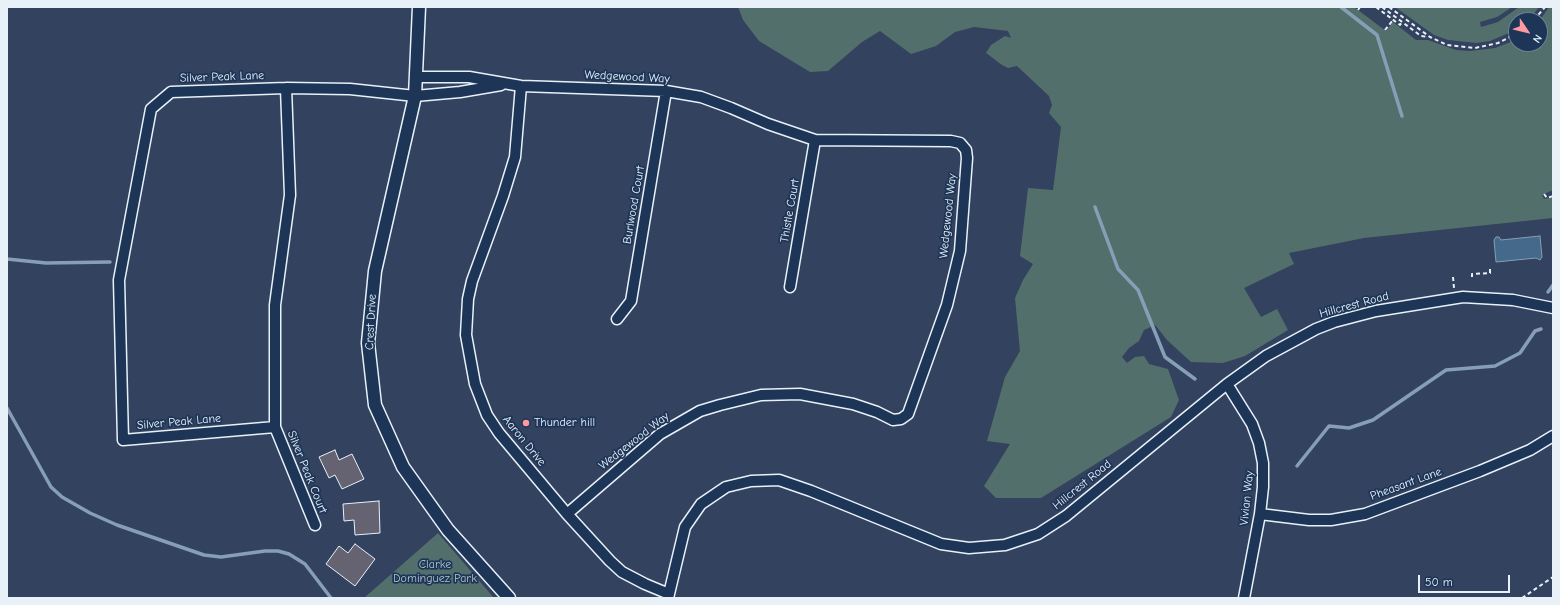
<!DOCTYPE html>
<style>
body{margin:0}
#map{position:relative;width:1560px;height:605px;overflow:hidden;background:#33425f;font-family:"Comic Neue",sans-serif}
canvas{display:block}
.frame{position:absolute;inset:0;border:8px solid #e8f1f8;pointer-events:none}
.north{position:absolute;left:1508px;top:12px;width:40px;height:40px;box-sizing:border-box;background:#1d3557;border:1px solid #6e8097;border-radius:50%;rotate:125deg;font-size:11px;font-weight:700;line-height:16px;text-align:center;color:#e8f1f8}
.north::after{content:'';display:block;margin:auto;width:14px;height:18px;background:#ff9aa2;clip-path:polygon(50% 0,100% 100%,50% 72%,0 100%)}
.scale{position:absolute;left:1418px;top:575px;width:92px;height:18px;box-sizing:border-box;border:2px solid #e8f1f8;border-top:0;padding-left:5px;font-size:12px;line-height:14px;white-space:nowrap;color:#e8f1f8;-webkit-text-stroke:3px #1d3557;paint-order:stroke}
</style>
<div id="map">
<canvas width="1560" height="605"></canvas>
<div class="frame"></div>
<div class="north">N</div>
<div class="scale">50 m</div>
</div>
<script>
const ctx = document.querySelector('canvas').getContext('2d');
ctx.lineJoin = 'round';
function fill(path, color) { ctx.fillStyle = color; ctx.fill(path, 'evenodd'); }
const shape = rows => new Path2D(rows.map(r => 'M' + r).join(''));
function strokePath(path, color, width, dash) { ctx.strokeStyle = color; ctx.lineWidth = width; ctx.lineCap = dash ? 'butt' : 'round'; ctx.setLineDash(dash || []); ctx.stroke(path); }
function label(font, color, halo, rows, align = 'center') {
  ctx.font = font + ' "Comic Neue",sans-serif'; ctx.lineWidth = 3.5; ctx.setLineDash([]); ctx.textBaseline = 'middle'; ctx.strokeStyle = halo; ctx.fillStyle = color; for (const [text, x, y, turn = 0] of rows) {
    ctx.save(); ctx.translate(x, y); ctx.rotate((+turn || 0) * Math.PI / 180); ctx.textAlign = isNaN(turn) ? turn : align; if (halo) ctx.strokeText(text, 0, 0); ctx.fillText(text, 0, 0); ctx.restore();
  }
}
const green = shape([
 [738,7,1354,7,1386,31,1393,22,1416,40,1428,40,1456,50,1470,51,1495,48,1516,40,1516,44,1540,44,1540,20,1549,7,1553,7,1553,190,1542,195,1544,199,1553,197,1553,218,1364,238,1289,253,1294,264,1244,288,1261,317,1277,309,1288,330,1245,356,1223,363,1191,362,1167,340,1155,325,1144,330,1139,341,1129,348,1122,357,1127,363,1135,357,1144,356,1149,364,1168,369,1179,400,1171,417,1041,498,996,498,984,486,1010,444,987,441,1005,377,1020,351,1015,298,1023,280,1033,264,1020,256,1028,188,1053,190,1061,127,1049,113,1052,105,1049,96,1017,66,1008,68,1002,65,986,53,991,45,1005,36,1011,38,1008,31,974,27,955,32,936,46,911,54,880,31,862,42,828,71,810,72,759,41,743,20],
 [1395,7,1512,7,1497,17,1480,22,1481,27,1498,22,1519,7,1539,7,1529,20,1516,20,1516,30,1490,41,1476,43,1448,40,1434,35],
 [438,533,494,598,364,598]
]);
const water = shape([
 [1540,236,1542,257,1540,260,1536,258,1496,262,1494,240,1496,237,1499,237,1501,240,1540,236]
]);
const stream = shape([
 [1341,7,1377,35,1402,116],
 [1095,207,1118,269,1138,290,1165,357,1195,379],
 [7,259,46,263,110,262],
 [1548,292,1553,285],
 [7,408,51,487,62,497,90,513,117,525,204,555,221,557,265,551,278,551,289,554,305,564,331,598],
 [1297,466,1329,426,1349,428,1373,420,1446,370,1495,366,1520,353,1535,331,1541,329]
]);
const building = shape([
 [335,450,339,460,352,454,364,479,342,489,335,475,329,478,319,457,335,450],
 [379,501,380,533,355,535,354,520,344,521,343,504,379,501],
 [355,544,375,559,355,586,326,564,339,546,348,553,355,544]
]);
const path = shape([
 [1376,7,1400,25,1402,22],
 [1382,7,1421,36,1428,37],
 [1389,7,1430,37,1447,45,1475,48,1498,43,1516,34],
 [1358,10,1360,7],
 [1534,20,1545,7],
 [1385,30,1393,20],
 [1544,194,1547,198,1553,196],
 [1453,277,1454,288],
 [1472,277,1472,274,1490,273,1490,266],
 [1522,598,1553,577]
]);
const minor = shape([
 [417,77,469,77,521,86,666,91,701,97,731,108,768,124,815,140,951,141,960,143,966,150,967,158,960,251,947,305,908,414,901,419,893,420,877,412,853,404,800,394,761,395,720,405,700,411,660,434,567,514],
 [521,86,515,157,503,196,472,281,468,299,466,335,475,384,487,415,499,433,567,514,610,561,622,572,645,584,669,594],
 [286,88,290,195,275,305,275,427,315,525],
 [790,287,815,140],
 [617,319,631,301,666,91],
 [1227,384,1252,424,1259,443,1263,463,1263,487,1260,514,1244,598],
 [275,427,123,440,119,280,151,109,171,92,286,88,350,89,415,96,460,92,501,85],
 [1260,514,1309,520,1331,520,1365,514,1480,471,1530,450,1553,436],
 [668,598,685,527,701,504,726,487,751,481,779,480,811,491,941,544,969,548,1005,545,1038,534,1066,516,1227,384,1266,356,1316,329,1334,322,1376,311,1463,297,1513,300,1553,308]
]);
const tertiary = shape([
 [419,7,415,96,375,271,368,343,375,405,403,467,448,530,509,598]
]);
const markers = [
 [526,423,4,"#ff9aa2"]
];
const streetNames = [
 ["Silver Peak Lane",222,77,-2],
 ["Wedgewood Way",627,77,3],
 ["Burlwood Court",634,205,-80],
 ["Thistle Court",790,211,-80],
 ["Wedgewood Way",948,216,-84],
 ["Hillcrest Road",1354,305,-15],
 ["Crest Drive",371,322,-87],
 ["Silver Peak Lane",179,422,-5],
 ["Aaron Drive",524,441,51],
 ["Wedgewood Way",634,441,-38],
 ["Silver Peak Court",307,472,68],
 ["Pheasant Lane",1406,484,-20],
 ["Hillcrest Road",1082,485,-39],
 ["Vivian Way",1247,498,-84]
];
const poiNames = [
 ["Thunder hill",534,423]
];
const parkNames = [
 ["Clarke",435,565],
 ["Dominguez Park",435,579]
];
fill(green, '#536f6c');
fill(water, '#44698b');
strokePath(water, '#869fb7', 1);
strokePath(stream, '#869fb7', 3.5);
fill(building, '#656271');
strokePath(building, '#e8f1f8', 1);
strokePath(minor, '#e8f1f8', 13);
strokePath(tertiary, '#e8f1f8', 15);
strokePath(path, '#e8f1f8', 2, [4, 3]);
strokePath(minor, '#1d3557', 10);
strokePath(tertiary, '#1d3557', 12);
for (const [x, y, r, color] of markers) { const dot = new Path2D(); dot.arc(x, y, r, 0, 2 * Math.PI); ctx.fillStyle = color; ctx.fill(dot); strokePath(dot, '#1d3557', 1.5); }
label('12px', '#e8f1f8', '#1d3557', streetNames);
label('12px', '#e8f1f8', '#1d3557', poiNames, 'left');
label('12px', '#b4c4c7', '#1d3557', parkNames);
</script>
